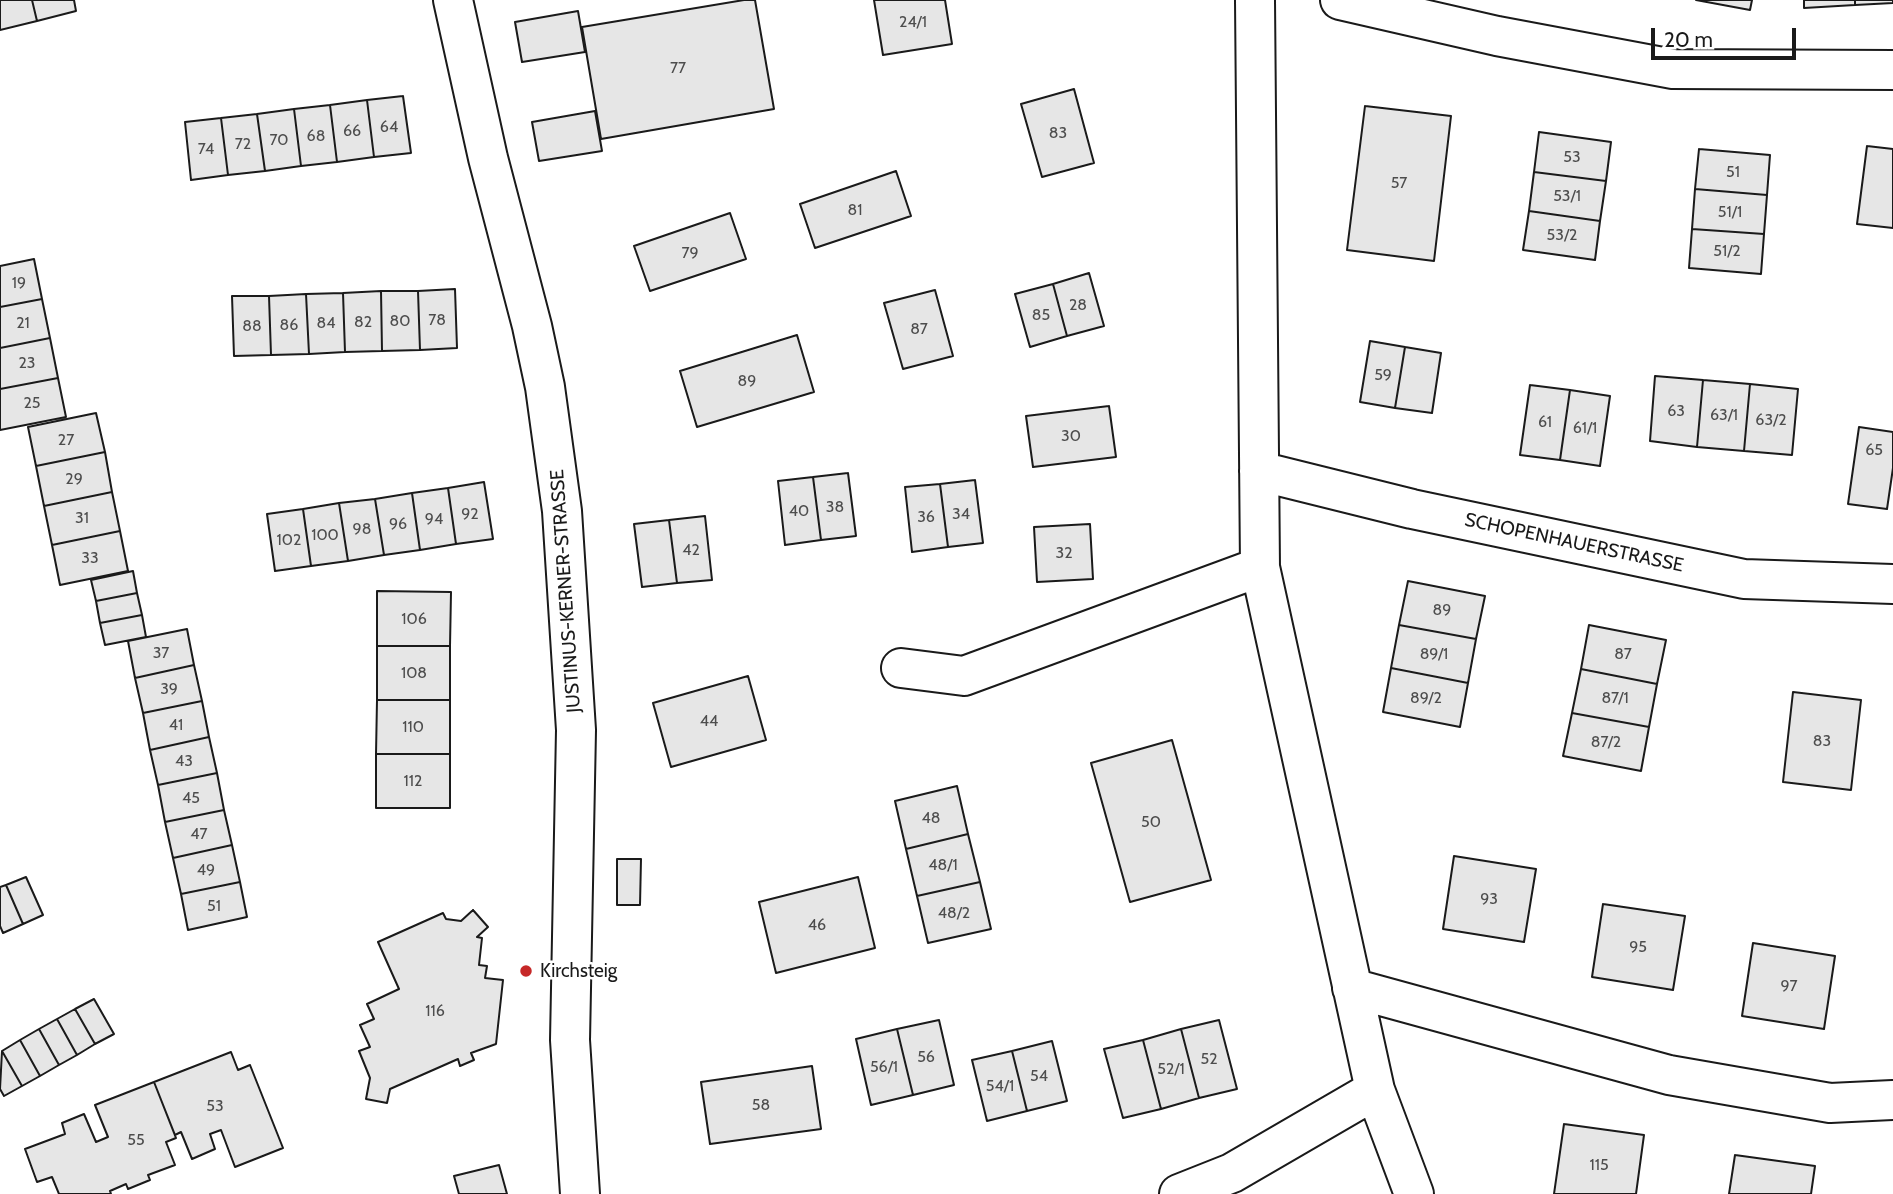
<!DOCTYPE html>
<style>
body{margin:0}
#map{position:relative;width:1893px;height:1194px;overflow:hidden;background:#fff;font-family:Cabin,sans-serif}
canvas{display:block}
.scale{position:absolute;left:1651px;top:28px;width:145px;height:32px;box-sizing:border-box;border:4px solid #1a1a1a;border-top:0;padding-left:9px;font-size:21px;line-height:24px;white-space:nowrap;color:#1a1a1a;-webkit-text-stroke:5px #fff;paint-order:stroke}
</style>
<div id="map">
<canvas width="1893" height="1194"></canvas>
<div class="scale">20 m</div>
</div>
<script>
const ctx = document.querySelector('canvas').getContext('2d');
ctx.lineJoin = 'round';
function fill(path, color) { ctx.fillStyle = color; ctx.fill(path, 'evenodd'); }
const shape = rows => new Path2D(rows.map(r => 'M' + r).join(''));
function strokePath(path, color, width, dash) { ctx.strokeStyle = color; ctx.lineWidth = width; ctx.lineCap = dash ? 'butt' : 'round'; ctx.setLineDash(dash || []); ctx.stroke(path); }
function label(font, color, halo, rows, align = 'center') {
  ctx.font = font + ' Cabin,sans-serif'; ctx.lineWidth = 5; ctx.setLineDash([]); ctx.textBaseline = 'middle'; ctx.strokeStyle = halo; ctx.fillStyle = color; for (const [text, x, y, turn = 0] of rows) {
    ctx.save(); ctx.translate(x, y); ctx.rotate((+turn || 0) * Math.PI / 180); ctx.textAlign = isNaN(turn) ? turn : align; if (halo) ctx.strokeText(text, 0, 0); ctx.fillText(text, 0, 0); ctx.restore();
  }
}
const building = shape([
 [0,0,32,0,37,21,0,30,0,0],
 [32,0,74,0,76,11,37,21,32,0],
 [744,0,755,0,774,109,601,139,582,27,744,0],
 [874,0,945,0,952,44,883,55,874,0],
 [1696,0,1752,0,1750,10,1696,0],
 [1804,0,1855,0,1855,5,1804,8,1804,0],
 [1855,0,1893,0,1893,3,1855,5,1855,0],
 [578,11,585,52,522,62,515,22,578,11],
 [1074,89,1094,163,1042,177,1021,104,1074,89],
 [403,96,411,153,374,157,367,100,403,96],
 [367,100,374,157,337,162,330,105,367,100],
 [330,105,337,162,301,166,294,109,330,105],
 [1365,106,1451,116,1434,261,1347,250,1365,106],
 [294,109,301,166,265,171,257,114,294,109],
 [595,111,602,151,539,161,532,122,595,111],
 [257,114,265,171,228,175,221,118,257,114],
 [221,118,228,175,191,180,185,122,221,118],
 [1539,132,1611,142,1606,181,1534,172,1539,132],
 [1867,146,1893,149,1893,228,1857,224,1867,146],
 [1699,149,1770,155,1767,195,1695,189,1699,149],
 [896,171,911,216,815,248,800,204,896,171],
 [1534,172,1606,181,1600,221,1529,211,1534,172],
 [1695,189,1767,195,1764,234,1692,229,1695,189],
 [1529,211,1600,221,1595,260,1523,250,1529,211],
 [730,213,746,259,650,291,634,246,730,213],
 [1692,229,1764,234,1761,274,1689,268,1692,229],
 [34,259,42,299,0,307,0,266,34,259],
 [1089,273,1104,326,1067,336,1053,284,1089,273],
 [1053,284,1067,336,1030,347,1015,294,1053,284],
 [455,289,457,348,420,350,418,291,455,289],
 [935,290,953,356,903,369,884,303,935,290],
 [381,291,418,291,420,350,382,351,381,291],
 [381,291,382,351,345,352,343,293,381,291],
 [343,293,345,352,309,354,306,294,343,293],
 [306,294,309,354,271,355,269,296,306,294],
 [232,296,269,296,271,355,234,356,232,296],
 [42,299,50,338,0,348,0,307,42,299],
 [797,335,814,392,697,427,680,371,797,335],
 [50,338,58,378,0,389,0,348,50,338],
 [1370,341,1405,347,1395,408,1360,402,1370,341],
 [1405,347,1441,353,1432,413,1395,408,1405,347],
 [1655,376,1703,380,1697,447,1650,441,1655,376],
 [58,378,66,417,0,430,0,389,58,378],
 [1703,380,1750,384,1744,451,1697,447,1703,380],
 [1750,384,1798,389,1792,455,1744,451,1750,384],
 [1530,385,1570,390,1560,460,1520,455,1530,385],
 [1570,390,1610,396,1600,466,1560,460,1570,390],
 [1109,406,1116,457,1033,467,1026,416,1109,406],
 [96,413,105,452,36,466,28,427,96,413],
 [1859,427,1893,432,1893,468,1887,509,1848,504,1859,427],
 [105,452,112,492,44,506,36,466,105,452],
 [848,473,856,536,821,540,813,477,848,473],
 [813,477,821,540,785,545,778,481,813,477],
 [975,480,983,543,948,547,940,484,975,480],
 [484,482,493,539,456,544,448,488,484,482],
 [940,484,948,547,912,552,905,487,940,484],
 [448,488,456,544,420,550,412,493,448,488],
 [112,492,120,531,52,545,44,506,112,492],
 [412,493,420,550,384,555,375,499,412,493],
 [375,499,384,555,348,561,339,503,375,499],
 [339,503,348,561,311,566,303,509,339,503],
 [303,509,311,566,275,571,267,514,303,509],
 [705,516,712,580,677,583,669,520,705,516],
 [669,520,677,583,642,587,634,524,669,520],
 [1090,524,1093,579,1037,582,1034,527,1090,524],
 [120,531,128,571,60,585,52,545,120,531],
 [133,571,137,593,96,601,91,580,133,571],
 [1408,581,1485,596,1476,639,1399,625,1408,581],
 [377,591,451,592,450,646,377,646,377,591],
 [137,593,142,615,100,623,96,601,137,593],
 [142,615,146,637,105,645,100,623,142,615],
 [1399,625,1476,639,1468,683,1391,668,1399,625],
 [1589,625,1666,640,1657,684,1581,669,1589,625],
 [187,629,194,665,135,678,128,641,187,629],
 [377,646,450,646,450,700,377,700,377,646],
 [194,665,202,701,143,713,135,678,194,665],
 [1391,668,1468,683,1460,727,1383,712,1391,668],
 [1581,669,1657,684,1649,727,1572,713,1581,669],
 [748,676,766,740,671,767,653,703,748,676],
 [1793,692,1861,700,1851,790,1783,782,1793,692],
 [377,700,450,700,450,754,376,754,377,700],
 [202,701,209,737,150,750,143,713,202,701],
 [1572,713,1649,727,1641,771,1563,756,1572,713],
 [209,737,217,773,158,785,150,750,209,737],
 [1172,740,1211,880,1130,902,1091,763,1172,740],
 [376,754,450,754,450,808,376,808,376,754],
 [217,773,224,810,165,822,158,785,217,773],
 [957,786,968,834,906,849,895,801,957,786],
 [224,810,232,845,173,858,165,822,224,810],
 [968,834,980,882,917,896,906,849,968,834],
 [232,845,240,882,181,894,173,858,232,845],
 [1454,856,1536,869,1524,942,1443,929,1454,856],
 [617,859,641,859,640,905,617,905,617,859],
 [26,877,43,915,23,924,6,885,26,877],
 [858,877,875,948,776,973,759,902,858,877],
 [240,882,247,917,188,930,181,894,240,882],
 [980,882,991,929,928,943,917,896,980,882],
 [6,885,23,924,3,933,0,926,0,887,6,885],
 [1603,904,1685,916,1673,990,1592,977,1603,904],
 [473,910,488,927,477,937,482,938,479,965,487,966,485,978,503,980,496,1044,471,1053,474,1060,460,1066,458,1059,390,1089,387,1103,366,1099,370,1078,359,1051,370,1047,360,1025,374,1019,367,1004,399,989,378,942,443,913,446,919,461,921,473,910],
 [1753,943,1835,956,1824,1029,1742,1016,1753,943],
 [94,999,114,1034,95,1044,75,1009,94,999],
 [75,1009,95,1044,77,1055,57,1019,75,1009],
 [57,1019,77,1055,59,1065,39,1029,57,1019],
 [939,1020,954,1085,913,1095,897,1029,939,1020],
 [1219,1020,1237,1089,1199,1098,1181,1029,1219,1020],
 [39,1029,59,1065,40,1076,20,1040,39,1029],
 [897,1029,913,1095,871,1105,856,1039,897,1029],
 [1181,1029,1199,1098,1161,1109,1143,1040,1181,1029],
 [20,1040,40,1076,22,1086,2,1051,20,1040],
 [1143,1040,1161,1109,1123,1118,1104,1049,1143,1040],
 [1052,1041,1067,1101,1027,1111,1012,1051,1052,1041],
 [2,1051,22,1086,4,1096,0,1089,2,1051],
 [1012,1051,1027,1111,987,1121,972,1060,1012,1051],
 [231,1052,238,1070,250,1065,283,1148,235,1167,221,1130,210,1134,215,1149,192,1159,181,1132,175,1135,154,1082,231,1052],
 [812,1066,821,1129,710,1144,701,1082,812,1066],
 [154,1082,176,1138,166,1142,175,1165,148,1175,150,1180,128,1189,126,1184,110,1191,111,1194,59,1194,52,1177,37,1182,25,1149,65,1134,62,1123,84,1114,96,1142,108,1137,95,1105,154,1082],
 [1564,1124,1644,1135,1636,1194,1554,1194,1564,1124],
 [1735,1155,1815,1166,1811,1194,1729,1194,1735,1155],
 [499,1165,507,1194,459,1194,454,1176,499,1165]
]);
const minor = shape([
 [1255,0,1260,567,1375,1090,1414,1194],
 [1340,0,1497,36,1673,69,1893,70],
 [1259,471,1412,509,1744,579,1893,584],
 [901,668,964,676,1260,567],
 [1352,988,1669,1075,1830,1103,1893,1100],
 [1179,1194,1232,1173,1375,1090]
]);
const tertiary = shape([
 [453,0,488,158,532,326,545,387,562,511,576,730,570,1040,580,1194]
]);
const markers = [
 [526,971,7,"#c62828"]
];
const numberNames = [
 ["24/1",913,22],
 ["77",678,68],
 ["64",389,127],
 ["66",352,131],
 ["83",1058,133],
 ["68",316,136],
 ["70",279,140],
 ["72",243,144],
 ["74",206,149],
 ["53",1572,157],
 ["51",1733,172],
 ["57",1399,183],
 ["53/1",1567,196],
 ["81",855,210],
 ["51/1",1730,212],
 ["53/2",1562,235],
 ["51/2",1727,251],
 ["79",690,253],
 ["19",19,283],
 ["28",1078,305],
 ["85",1041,315],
 ["78",437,320],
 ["80",400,321],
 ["82",363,322],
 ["21",23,323],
 ["84",326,323],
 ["86",289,325],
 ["88",252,326],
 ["87",919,329],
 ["23",27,363],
 ["59",1383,375],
 ["89",747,381],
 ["25",32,403],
 ["63",1676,411],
 ["63/1",1724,415],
 ["63/2",1771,420],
 ["61",1545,422],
 ["61/1",1585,428],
 ["30",1071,436],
 ["27",66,440],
 ["65",1874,450],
 ["29",74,479],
 ["38",835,507],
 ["40",799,511],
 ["92",470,514],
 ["34",961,514],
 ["36",926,517],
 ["31",82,518],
 ["94",434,519],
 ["96",398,524],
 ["98",362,529],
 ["100",325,535],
 ["102",289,540],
 ["42",691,550],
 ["32",1064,553],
 ["33",90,558],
 ["89",1442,610],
 ["106",414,619],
 ["37",161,653],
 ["89/1",1434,654],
 ["87",1623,654],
 ["108",414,673],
 ["39",169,689],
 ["89/2",1426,698],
 ["87/1",1615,698],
 ["44",709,721],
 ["41",176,725],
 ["110",413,727],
 ["83",1822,741],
 ["87/2",1606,742],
 ["43",184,761],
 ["112",413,781],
 ["45",191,798],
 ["48",931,818],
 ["50",1151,822],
 ["47",199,834],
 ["48/1",943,865],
 ["49",206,870],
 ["93",1489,899],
 ["51",214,906],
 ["48/2",954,913],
 ["46",817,925],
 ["95",1638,947],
 ["97",1789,986],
 ["116",435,1011],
 ["56",926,1057],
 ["52",1209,1059],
 ["56/1",884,1067],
 ["52/1",1171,1069],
 ["54",1039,1076],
 ["54/1",1000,1086],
 ["58",761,1105],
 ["53",215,1106],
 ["55",136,1140],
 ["115",1599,1165]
];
const streetNames = [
 ["SCHOPENHAUERSTRASSE",1574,543,12],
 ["JUSTINUS-KERNER-STRASSE",566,591,-94]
];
const poiNames = [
 ["Kirchsteig",540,971]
];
fill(building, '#e6e6e6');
strokePath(building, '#1a1a1a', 2);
strokePath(minor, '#1a1a1a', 42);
strokePath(tertiary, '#1a1a1a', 42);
strokePath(minor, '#fff', 38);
strokePath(tertiary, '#fff', 38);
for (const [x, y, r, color] of markers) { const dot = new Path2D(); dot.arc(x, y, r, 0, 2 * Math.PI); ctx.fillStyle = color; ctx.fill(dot); strokePath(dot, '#fff', 2.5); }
label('16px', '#4d4d4d', null, numberNames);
label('19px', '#1a1a1a', '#fff', streetNames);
label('19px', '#1a1a1a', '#fff', poiNames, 'left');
</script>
